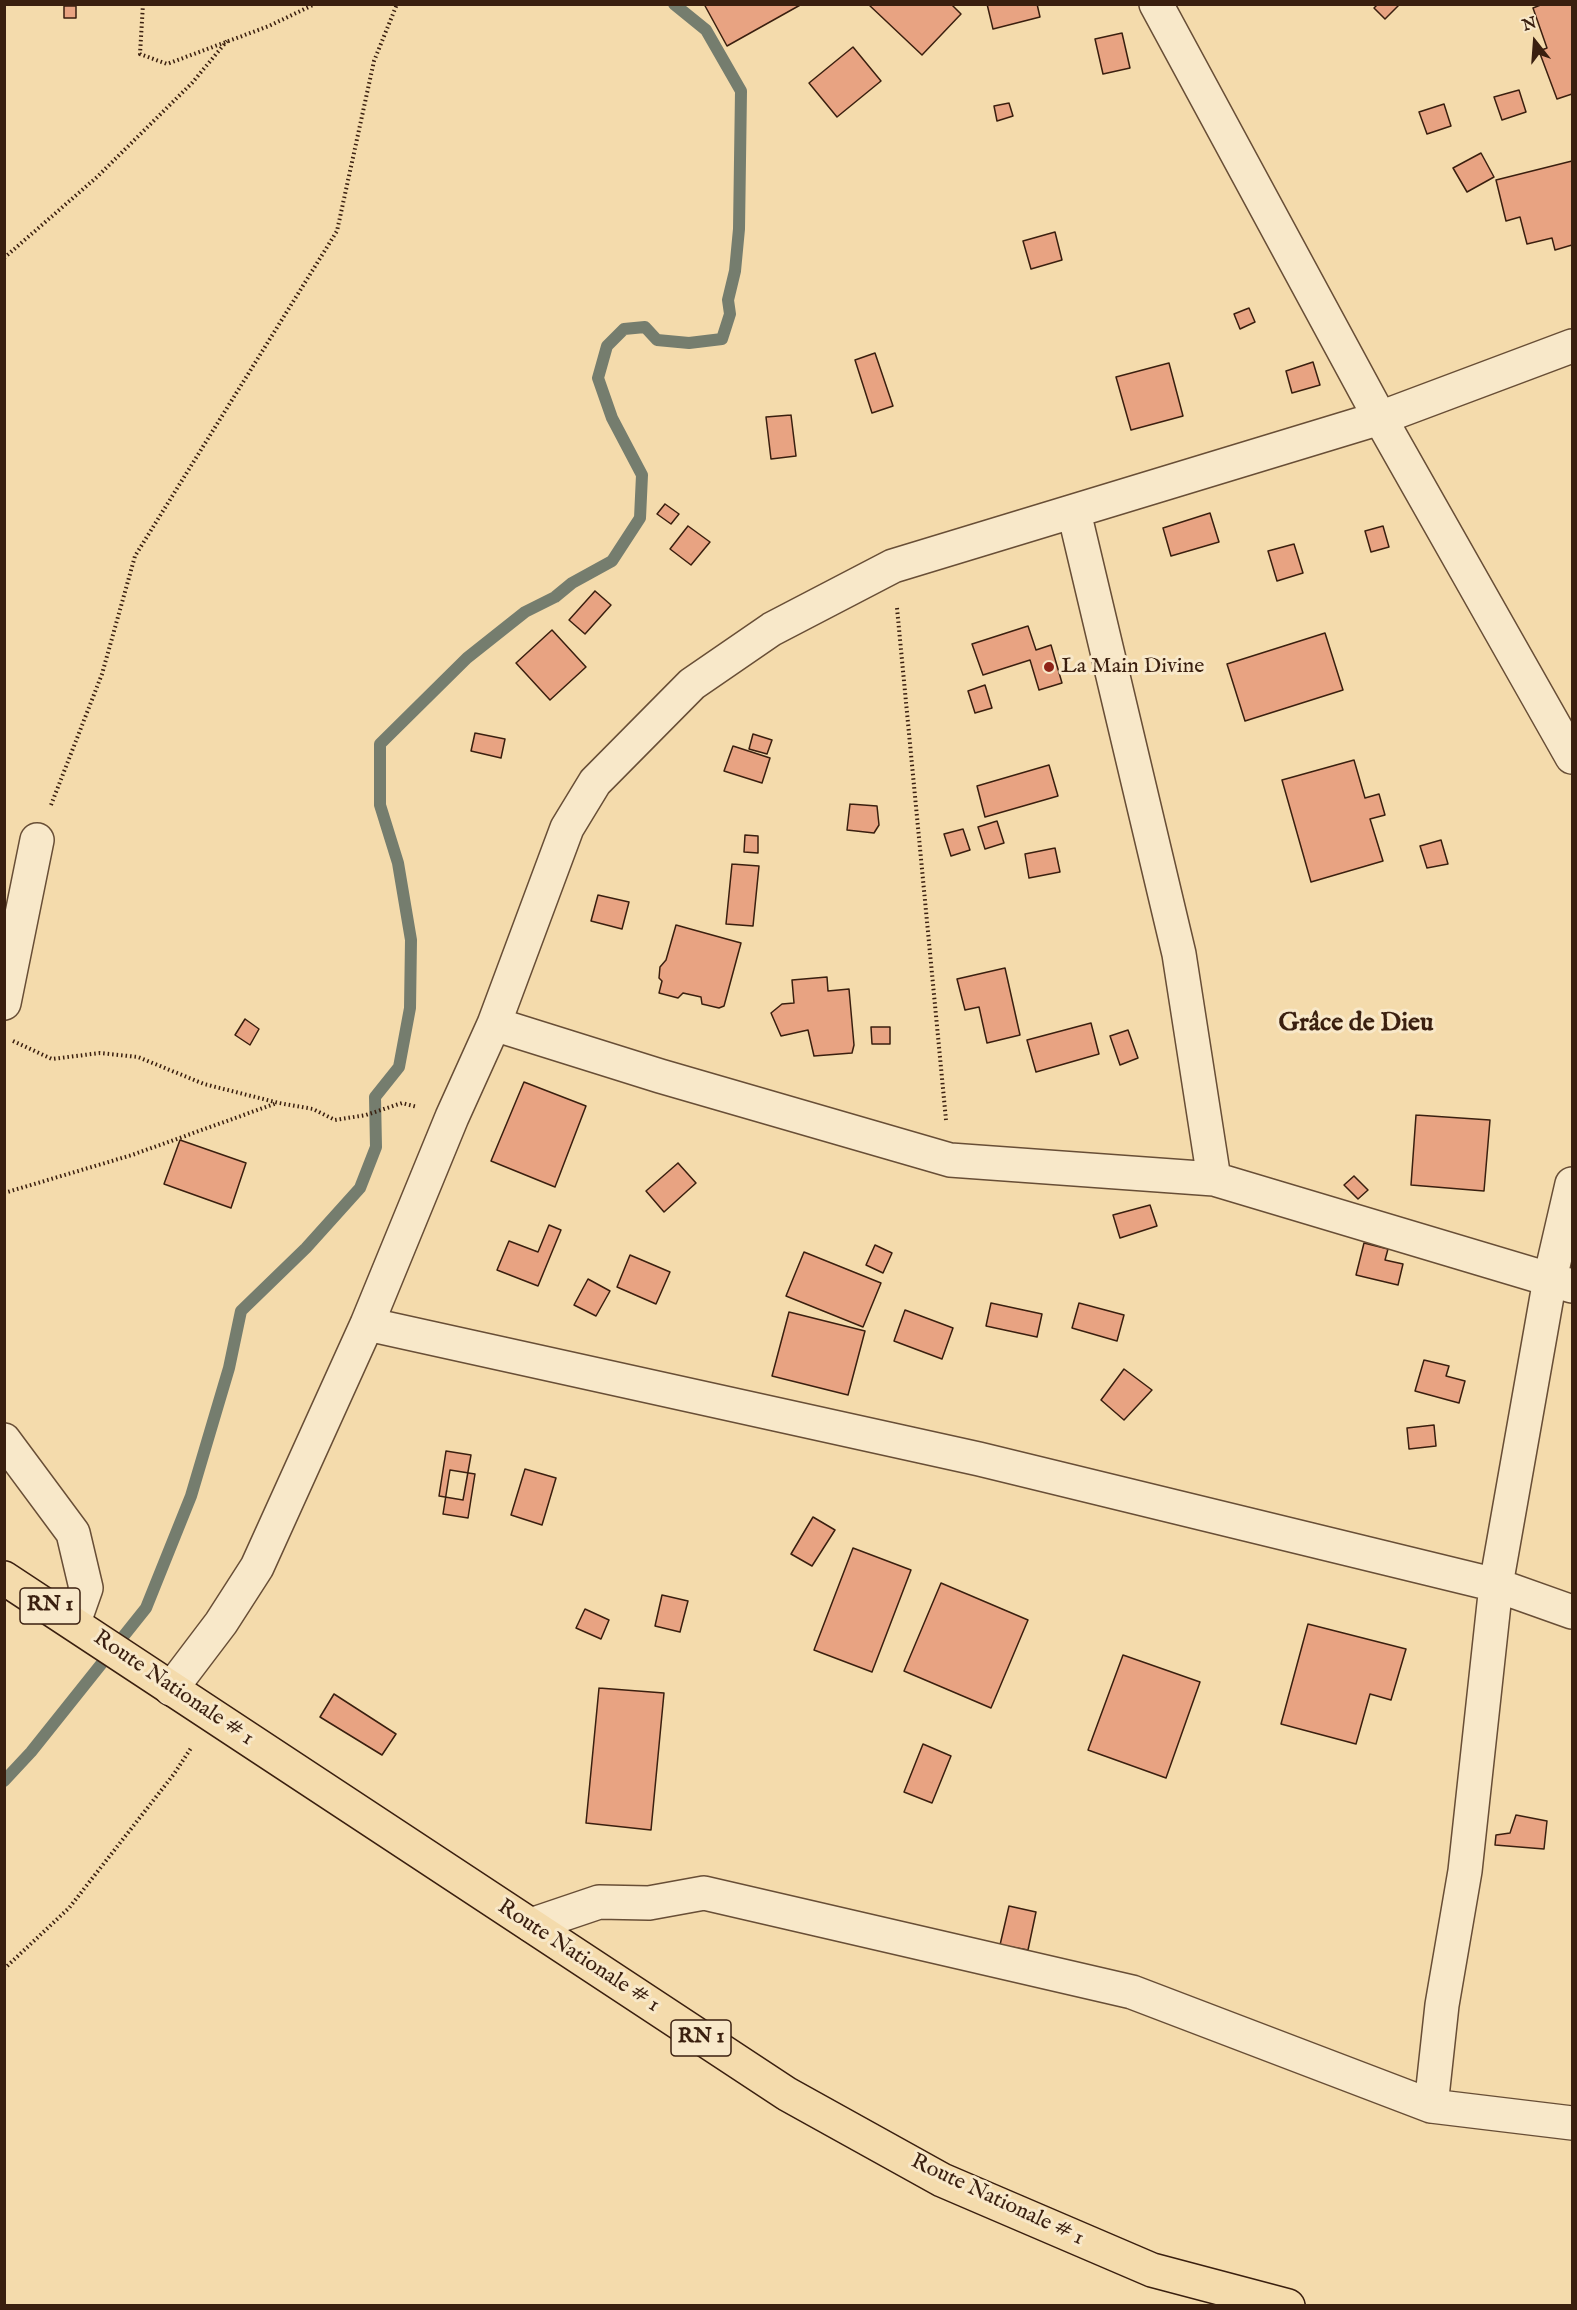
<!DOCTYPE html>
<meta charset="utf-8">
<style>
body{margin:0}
#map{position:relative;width:1577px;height:2310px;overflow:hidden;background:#f4dbac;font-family:"IM FELL English",serif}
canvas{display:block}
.frame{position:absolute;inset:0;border:6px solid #3a1f0f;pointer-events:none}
.north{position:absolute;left:1505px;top:12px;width:60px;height:60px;-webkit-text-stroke:4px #f8e8c9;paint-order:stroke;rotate:343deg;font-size:16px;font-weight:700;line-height:24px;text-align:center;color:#3a1f0f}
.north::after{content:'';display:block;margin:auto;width:21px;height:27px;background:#3a1f0f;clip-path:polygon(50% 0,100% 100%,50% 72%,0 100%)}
</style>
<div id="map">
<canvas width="1577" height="2310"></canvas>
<div class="frame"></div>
<div class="north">N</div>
</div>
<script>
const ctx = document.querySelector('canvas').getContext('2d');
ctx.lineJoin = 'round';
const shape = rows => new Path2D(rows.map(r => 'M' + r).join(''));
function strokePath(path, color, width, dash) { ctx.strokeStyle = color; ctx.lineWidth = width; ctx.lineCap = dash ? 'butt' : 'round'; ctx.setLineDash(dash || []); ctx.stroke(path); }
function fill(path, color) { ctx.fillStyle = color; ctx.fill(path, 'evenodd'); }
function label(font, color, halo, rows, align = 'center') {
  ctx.font = font + ' "IM FELL English",serif'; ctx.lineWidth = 6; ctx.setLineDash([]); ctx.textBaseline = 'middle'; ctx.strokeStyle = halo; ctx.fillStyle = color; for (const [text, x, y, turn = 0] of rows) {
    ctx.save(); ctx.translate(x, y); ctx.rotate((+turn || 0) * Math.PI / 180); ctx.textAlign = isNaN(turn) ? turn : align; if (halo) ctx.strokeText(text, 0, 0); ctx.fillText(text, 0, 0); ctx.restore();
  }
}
const stream = shape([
 [4,1781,31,1752,146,1608,191,1496,229,1368,241,1311,306,1248,360,1188,376,1147,375,1097,399,1067,410,1008,411,940,398,863,380,805,380,744,467,658,525,612,555,597,572,583,612,561,640,518,642,475,612,418,598,378,607,346,624,329,645,327,657,340,689,343,722,339,730,314,728,300,735,271,739,229,741,91,706,30,674,4]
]);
const building = shape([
 [704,4,802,4,727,46,704,4],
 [868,4,951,4,961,14,922,55,868,4],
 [987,4,1037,4,1040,17,993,29,987,4],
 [1378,4,1400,4,1385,19,1374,8,1378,4],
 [1543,4,1572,4,1572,94,1557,99,1539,51,1547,48,1533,8,1543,4],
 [64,6,76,6,76,18,64,18,64,6],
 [1122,33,1130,68,1103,74,1095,39,1122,33],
 [853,47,881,81,837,117,809,83,853,47],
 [1519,90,1526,112,1502,120,1494,97,1519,90],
 [1009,103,1013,116,997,121,994,106,1009,103],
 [1444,104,1451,126,1427,134,1419,112,1444,104],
 [1481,153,1494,177,1467,192,1453,168,1481,153],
 [1572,161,1572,245,1555,250,1552,238,1527,244,1520,217,1506,221,1496,180,1572,161],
 [1055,232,1062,260,1031,269,1023,241,1055,232],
 [1249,308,1255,322,1240,329,1234,314,1249,308],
 [875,353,893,406,872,413,855,360,875,353],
 [1313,362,1320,385,1292,393,1286,371,1313,362],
 [1169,363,1183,416,1131,430,1116,377,1169,363],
 [791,415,796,456,771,459,766,417,791,415],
 [665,504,679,514,671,524,657,514,665,504],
 [1210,513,1219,542,1171,556,1163,528,1210,513],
 [688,526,710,542,691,565,670,549,688,526],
 [1383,526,1389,547,1371,552,1365,531,1383,526],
 [1294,544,1303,573,1277,581,1268,551,1294,544],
 [595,591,611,605,585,634,569,620,595,591],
 [1028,626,1036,650,1051,645,1062,683,1039,690,1030,660,983,675,972,644,1028,626],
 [552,630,586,667,550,700,516,663,552,630],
 [1325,633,1343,690,1245,721,1227,664,1325,633],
 [985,685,992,708,975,713,968,691,985,685],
 [475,733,505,739,501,758,471,751,475,733],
 [753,734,772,740,767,754,749,749,753,734],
 [733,746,770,758,762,783,724,771,733,746],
 [1354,760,1365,798,1379,794,1385,815,1370,819,1383,861,1311,882,1282,780,1354,760],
 [1049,765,1058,796,985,817,977,786,1049,765],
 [850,804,877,806,879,825,874,833,847,830,850,804],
 [997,821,1004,843,985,849,978,827,997,821],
 [963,829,970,850,951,856,944,834,963,829],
 [745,835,758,836,758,853,744,852,745,835],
 [1441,840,1448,864,1427,868,1420,846,1441,840],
 [1055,848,1060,872,1029,878,1025,854,1055,848],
 [732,864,759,866,753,926,726,924,732,864],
 [598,895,629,902,622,929,591,921,598,895],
 [676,925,741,943,724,1006,719,1008,702,1004,701,997,683,993,678,998,659,993,662,981,659,978,660,967,666,960,676,925],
 [1005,968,1020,1035,987,1043,979,1007,965,1010,957,979,1005,968],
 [827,977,828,991,849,989,854,1045,852,1053,814,1056,808,1030,781,1036,771,1013,782,1004,794,1003,792,980,827,977],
 [245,1019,259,1029,250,1045,235,1035,245,1019],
 [1091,1023,1099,1054,1036,1072,1027,1040,1091,1023],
 [871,1027,890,1027,890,1044,872,1044,871,1027],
 [1128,1030,1138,1058,1120,1065,1110,1036,1128,1030],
 [524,1082,586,1106,555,1187,491,1161,524,1082],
 [1416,1115,1490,1120,1484,1191,1411,1185,1416,1115],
 [180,1140,246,1163,231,1208,164,1184,180,1140],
 [678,1163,696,1183,664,1212,646,1191,678,1163],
 [1354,1176,1368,1190,1358,1199,1344,1185,1354,1176],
 [1150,1205,1157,1226,1120,1238,1113,1215,1150,1205],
 [549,1225,561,1230,538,1286,497,1270,509,1241,538,1252,549,1225],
 [1364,1243,1388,1249,1385,1260,1403,1264,1398,1285,1356,1275,1364,1243],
 [875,1245,892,1253,883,1273,866,1265,875,1245],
 [804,1252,881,1283,863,1327,786,1296,804,1252],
 [630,1255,670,1272,656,1304,617,1287,630,1255],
 [588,1279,610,1291,596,1316,574,1305,588,1279],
 [991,1303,1042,1314,1037,1337,986,1326,991,1303],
 [1079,1303,1124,1315,1117,1341,1072,1328,1079,1303],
 [905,1310,953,1328,942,1359,894,1341,905,1310],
 [789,1312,865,1331,848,1395,772,1376,789,1312],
 [1424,1360,1449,1366,1446,1376,1465,1381,1459,1403,1415,1391,1424,1360],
 [1124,1369,1152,1390,1124,1420,1101,1400,1124,1369],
 [1434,1425,1436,1446,1409,1449,1407,1428,1434,1425],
 [446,1451,471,1455,463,1500,439,1496,446,1451],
 [525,1469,556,1478,542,1525,511,1515,525,1469],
 [450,1470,475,1474,468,1518,443,1514,450,1470],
 [813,1517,835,1530,812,1566,791,1554,813,1517],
 [853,1548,911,1570,872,1672,814,1650,853,1548],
 [941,1583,1028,1620,991,1708,904,1671,941,1583],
 [662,1595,688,1601,680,1632,655,1626,662,1595],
 [585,1609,609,1620,601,1639,576,1628,585,1609],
 [1308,1624,1406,1649,1391,1700,1370,1694,1356,1744,1281,1724,1308,1624],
 [1123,1655,1200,1682,1166,1778,1088,1750,1123,1655],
 [599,1688,664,1693,651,1830,586,1823,599,1688],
 [334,1694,396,1734,382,1755,320,1717,334,1694],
 [923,1744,951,1756,932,1803,904,1792,923,1744],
 [1516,1815,1547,1821,1544,1849,1495,1845,1496,1835,1510,1833,1516,1815],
 [1009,1906,1036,1912,1028,1950,1000,1945,1009,1906]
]);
const path = shape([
 [143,4,140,54,167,64,269,26,315,4],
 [4,258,97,177,192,83,227,41],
 [897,608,946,1120],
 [51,805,102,674,135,556,337,231,374,61,397,4],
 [13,1041,52,1059,100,1053,138,1057,204,1084,279,1103,313,1109,335,1120,366,1115,402,1103,417,1107],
 [4,1193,132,1155,277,1103],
 [4,1969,69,1908,174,1774,191,1748]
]);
const minor = shape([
 [1156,4,1380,418,1572,757],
 [1074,512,1179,954,1214,1179],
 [4,1003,37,840],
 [494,1024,660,1076,950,1160,1214,1179,1572,1286],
 [367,1324,979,1459,1496,1585,1572,1612],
 [4,1440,73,1533,86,1588,74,1622],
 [171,1689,221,1623,257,1567,367,1324,452,1117,494,1024,567,828,595,782,692,684,772,629,893,566,1380,418,1572,346],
 [531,1925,599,1902,649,1903,704,1893,1132,1992,1431,2106,1572,2123],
 [1431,2106,1442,2005,1465,1871,1496,1585,1550,1279,1572,1184]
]);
const primary = shape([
 [4,1578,787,2094,942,2180,1152,2270,1288,2306]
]);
const markers = [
 [1049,667,6,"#8f2418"]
];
const shields = [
 [50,1606,60],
 [701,2038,60]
];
const shieldNames = [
 ["RN 1",50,1606],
 ["RN 1",701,2038]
];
const poiNames = [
 ["La Main Divine",1061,667]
];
const streetNames = [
 ["Route Nationale # 1",173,1689,34],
 ["Route Nationale # 1",578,1957,33],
 ["Route Nationale # 1",997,2201,25]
];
const quarterNames = [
 ["Grâce de Dieu",1356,1025]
];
strokePath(stream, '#757d6e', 12);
fill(building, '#e8a382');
strokePath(building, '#3a1f0f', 1.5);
strokePath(minor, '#684e36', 36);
strokePath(primary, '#3a1f0f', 36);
strokePath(path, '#3a1f0f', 4, [1.5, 3]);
strokePath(minor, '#f8e8c9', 33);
strokePath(primary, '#f4dbac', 33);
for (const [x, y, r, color] of markers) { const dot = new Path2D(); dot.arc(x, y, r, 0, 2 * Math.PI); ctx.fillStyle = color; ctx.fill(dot); strokePath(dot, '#f8e8c9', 2); }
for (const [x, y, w] of shields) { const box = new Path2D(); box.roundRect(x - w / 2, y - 18, w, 36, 4.5); ctx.fillStyle = '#f8e8c9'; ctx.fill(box); strokePath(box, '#3a1f0f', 1.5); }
label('bold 21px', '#3a1f0f', null, shieldNames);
label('22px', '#3a1f0f', '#f8e8c9', poiNames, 'left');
label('22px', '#3a1f0f', '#f8e8c9', streetNames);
label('bold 26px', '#3a1f0f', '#f8e8c9', quarterNames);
</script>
